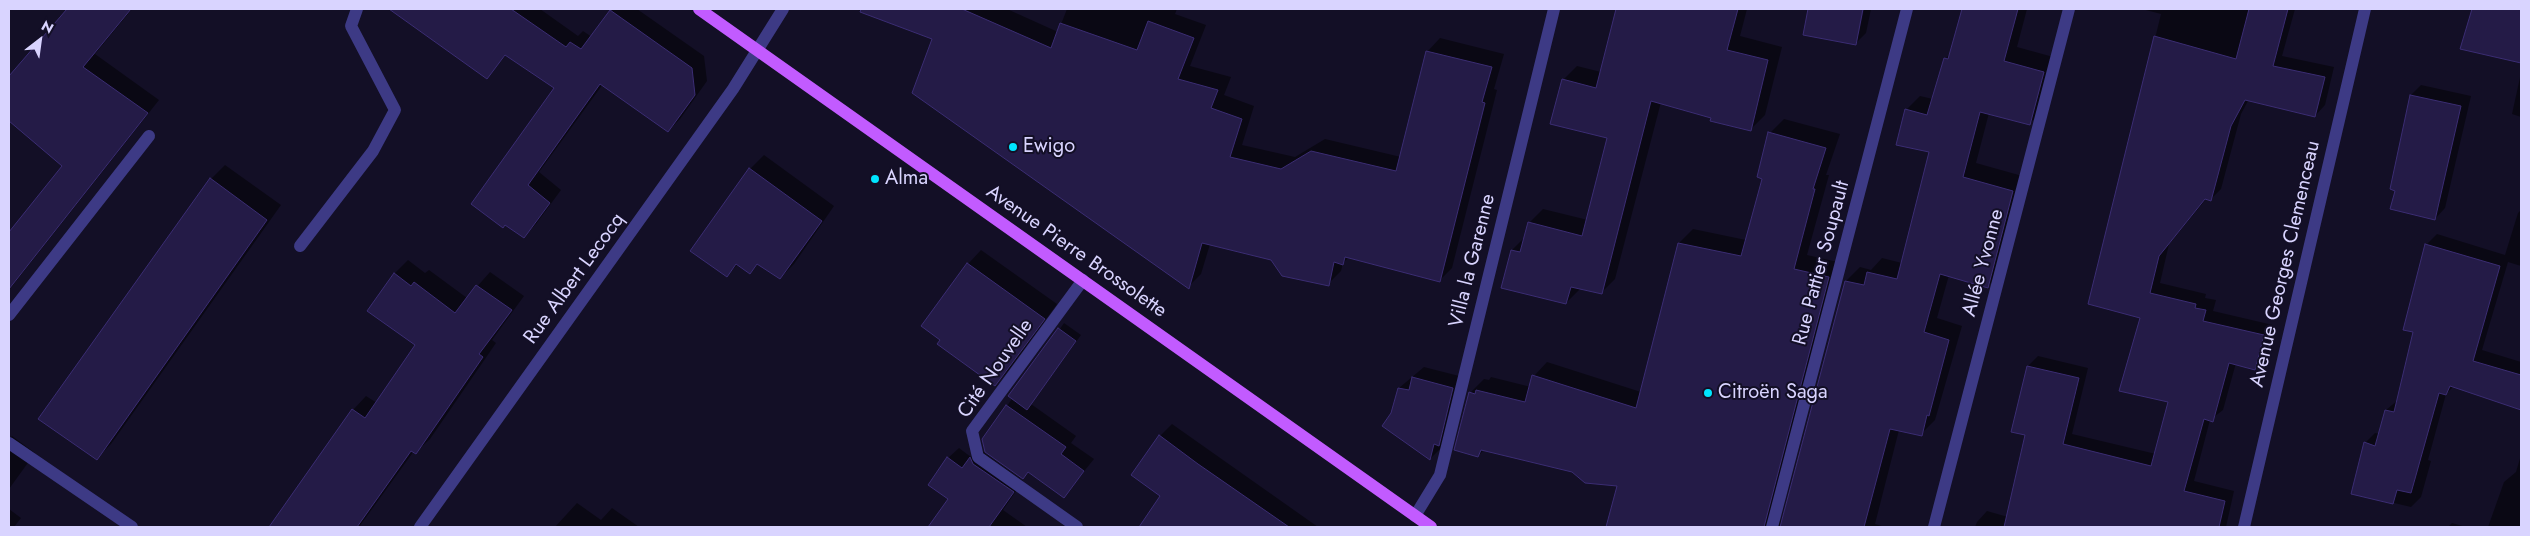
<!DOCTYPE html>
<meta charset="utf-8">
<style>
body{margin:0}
#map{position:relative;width:2530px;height:536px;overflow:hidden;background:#130f26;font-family:Jost,sans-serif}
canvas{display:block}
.frame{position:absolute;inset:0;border:10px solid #d9d4ff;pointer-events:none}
.north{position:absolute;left:15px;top:15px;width:50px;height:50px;-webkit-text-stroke:4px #130f26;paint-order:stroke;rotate:30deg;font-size:14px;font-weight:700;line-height:20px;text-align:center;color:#d9d4ff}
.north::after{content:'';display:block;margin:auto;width:18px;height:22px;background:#d9d4ff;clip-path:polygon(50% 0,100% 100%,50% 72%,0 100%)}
</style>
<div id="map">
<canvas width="2530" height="536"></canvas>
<div class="frame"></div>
<div class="north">N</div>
</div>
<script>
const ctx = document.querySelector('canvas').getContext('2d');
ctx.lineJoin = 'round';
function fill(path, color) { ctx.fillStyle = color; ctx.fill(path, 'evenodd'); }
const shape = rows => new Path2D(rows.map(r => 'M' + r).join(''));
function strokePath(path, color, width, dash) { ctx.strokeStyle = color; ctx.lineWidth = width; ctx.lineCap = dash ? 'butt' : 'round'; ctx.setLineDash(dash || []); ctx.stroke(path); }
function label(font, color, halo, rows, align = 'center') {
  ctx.font = font + ' Jost,sans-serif'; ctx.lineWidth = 4; ctx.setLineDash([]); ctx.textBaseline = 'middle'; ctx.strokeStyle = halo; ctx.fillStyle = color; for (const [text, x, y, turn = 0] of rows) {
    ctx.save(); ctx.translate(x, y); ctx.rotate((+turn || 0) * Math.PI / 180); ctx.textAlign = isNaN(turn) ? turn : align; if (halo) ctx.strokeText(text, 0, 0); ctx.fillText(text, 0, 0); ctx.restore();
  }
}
const shadow = shape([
 [69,9,132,9,95,54,159,100,9,290,9,234,64,166,9,120,9,78],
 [391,9,540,9,578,36,583,31,592,37,613,9,637,9,704,56,707,81,680,119,668,131,603,84,539,172,561,190,536,224,524,236,506,224,555,88,507,54,487,77],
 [856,9,1007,9,1058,32,1067,9,1177,9,1175,14,1206,25,1190,66,1231,77,1224,95,1254,106,1242,145,1295,157,1325,139,1401,157,1427,52,1440,38,1504,54,1494,89,1497,90,1452,268,1439,281,1349,257,1343,263,1341,271,1328,284,1272,259,1210,244,1201,274,1188,287,934,38],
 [1617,9,1747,9,1740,36,1782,47,1765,115,1751,129,1661,102,1615,279,1601,293,1580,289,1566,303,1512,250,1525,237,1529,223,1543,209,1588,220,1608,137,1563,80,1577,66,1601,72],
 [1810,9,1862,9,1857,33,1859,33,1864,9,1871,9,1866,33,1855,44,1804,34],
 [1962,9,2027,9,2017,47,2057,58,2044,109,2030,123,1989,113,1976,163,2026,177,2002,273,1988,286,1949,275,1937,318,1962,326,1935,420,1921,434,1899,430,1875,524,1885,527,1608,527,1618,485,1573,471,1485,449,1478,456,1470,393,1484,379,1489,380,1491,377,1531,387,1534,376,1547,362,1641,392,1679,243,1693,229,1746,240,1764,178,1770,133,1784,119,1840,134,1826,175,1829,175,1807,255,1842,263,1778,510,1781,523,1846,281,1860,267,1871,270,1882,258,1902,263,1931,151,1906,110,1920,96,1933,99,1945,59,1951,53],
 [2142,9,2295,9,2282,56,2334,67,2325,105,2315,116,2249,99,2241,114,2221,189,2211,199,2207,198,2169,244,2160,283,2206,294,2205,298,2216,300,2213,311,2273,325,2265,358,2255,368,2236,363,2223,410,2210,420,2194,481,2234,491,2226,527,1975,527,1977,522,1987,511,2008,517,2027,434,2028,366,2038,356,2088,368,2072,434,2156,454,2169,401,2142,317,2090,303,2161,14],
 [2473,9,2521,9,2521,62,2462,48],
 [2521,73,2521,117,2512,114],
 [2421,85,2471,96,2445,208,2435,219,2396,190,2411,95],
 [764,155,834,206,794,264,780,278,759,263,749,272,738,264,727,275,750,169],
 [225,165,281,205,111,444,97,458,211,179],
 [2521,210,2521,266,2508,262,2482,350,2521,362,2521,408,2454,386,2446,394,2428,460,2431,461,2421,497,2411,507,2352,493,2365,443,2375,433,2380,434,2386,410,2398,400,2415,331,2405,329,2427,244,2437,234,2505,255,2518,213],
 [981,250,1057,304,1008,371,995,385,968,264],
 [408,260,425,273,429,270,467,298,490,272,524,296,492,340,496,343,430,439,416,452,414,451,359,527,271,527,353,410,366,396,377,403,416,345,394,274],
 [1064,323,1081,335,1031,404,1076,436,1071,443,1094,459,1064,496,1029,471,1023,477,1007,406],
 [1424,367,1463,377,1441,448,1430,459,1393,414,1399,388],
 [1172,424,1318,527,1140,527,1162,495,1160,436],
 [12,436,35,453,9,489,9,439],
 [981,447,984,453,1023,481,1003,510,1027,527,930,527,950,498,948,458,959,448,971,457],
 [2521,455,2521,527,2488,527,2504,482,2516,472],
 [577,503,601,520,612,508,639,527,555,527],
 [9,509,21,518,14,527,9,527],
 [2452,523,2466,527,2448,527]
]);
const building = shape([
 [67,9,131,9,83,67,148,113,9,289,9,232,62,166,9,121,9,76,67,9],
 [389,9,511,9,566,47,570,42,581,49,610,10,692,68,695,95,668,132,600,84,528,185,550,203,524,238,505,225,503,228,471,204,554,88,505,55,487,79,389,9],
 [861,9,962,9,1051,48,1060,23,1137,50,1148,21,1194,38,1178,79,1218,90,1211,108,1242,119,1230,157,1281,169,1311,151,1396,171,1426,51,1492,67,1482,102,1485,103,1440,282,1345,257,1343,265,1334,262,1329,286,1282,276,1271,260,1202,243,1189,289,912,93,932,39,860,12,861,9],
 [1616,9,1738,9,1727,50,1768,60,1751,131,1710,121,1711,118,1651,101,1602,294,1571,287,1566,304,1501,288,1511,250,1520,252,1528,222,1582,236,1607,138,1550,124,1562,79,1596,88,1616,9],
 [1808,9,1863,9,1856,45,1803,35,1808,9],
 [1962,9,2018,9,2004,61,2044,72,2030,125,1980,112,1963,177,2013,191,1988,288,1940,274,1924,332,1949,340,1929,416,1927,415,1922,436,1890,429,1864,527,1780,527,1845,281,1864,285,1867,272,1897,279,1929,152,1896,145,1905,109,1927,115,1944,58,1948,59,1962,9],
 [2249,9,2288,9,2273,66,2325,77,2315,117,2245,100,2231,126,2211,201,2205,199,2159,256,2150,293,2196,304,2195,308,2206,310,2203,321,2264,335,2255,370,2229,363,2213,422,2204,419,2184,491,2225,501,2219,527,2004,527,2025,435,2011,432,2027,366,2079,378,2063,444,2151,466,2168,402,2119,391,2140,318,2088,304,2154,36,2236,59,2249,9],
 [2472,9,2521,9,2521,63,2460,49,2472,9],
 [2410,95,2461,106,2435,220,2390,209,2395,191,2390,189,2410,95],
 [1768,132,1826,148,1813,189,1815,189,1794,269,1829,277,1764,527,1606,527,1617,486,1585,483,1572,472,1481,450,1478,457,1454,450,1469,392,1475,394,1476,390,1525,402,1532,375,1636,408,1678,243,1741,256,1762,179,1757,177,1768,132],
 [749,168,822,221,780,279,757,264,750,274,736,264,727,277,690,251,749,168],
 [210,178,267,220,97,460,38,419,210,178],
 [2425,244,2500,266,2473,361,2521,375,2521,410,2450,386,2446,395,2439,393,2411,493,2397,490,2393,504,2351,494,2364,442,2375,446,2385,410,2394,412,2413,332,2403,330,2425,244],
 [967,263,1045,319,995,386,937,344,940,340,921,326,967,263],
 [394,273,411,286,414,282,455,313,476,285,512,310,479,354,483,357,416,454,411,451,357,527,269,527,352,409,365,418,415,345,367,311,394,273],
 [1058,328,1076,341,1027,410,1008,396,1058,328],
 [1412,377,1453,388,1439,446,1434,444,1430,460,1382,426,1391,413,1398,388,1409,390,1412,377],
 [1006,405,1066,447,1061,454,1084,471,1064,498,1028,472,1023,479,985,452,982,439,1006,405],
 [1159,435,1198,464,1289,527,1139,527,1160,496,1131,475,1159,435],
 [947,457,962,468,970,457,973,464,1014,492,989,527,928,527,948,499,928,485,947,457]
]);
const minor = shape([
 [300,246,373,151,395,110,351,26,357,9],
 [9,315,149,136],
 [9,443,132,527],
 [1415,516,1440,475,1554,9],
 [420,527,733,89,783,9],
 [1077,527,978,457,972,431,1083,280],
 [1772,527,1907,9],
 [1934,527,2069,9],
 [2244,527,2365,9]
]);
const major = shape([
 [699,9,1431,527]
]);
const markers = [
 [1013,147,5,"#00e5ff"],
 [875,179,5,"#00e5ff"],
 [1708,393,5,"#00e5ff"]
];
const poiNames = [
 ["Ewigo",1023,147],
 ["Alma",885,179],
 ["Citroën Saga",1718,393]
];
const streetNames = [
 ["Avenue Pierre Brossolette",1076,252,35],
 ["Villa la Garenne",1473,261,-76],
 ["Rue Pattier Soupault",1822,263,-75],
 ["Allée Yvonne",1984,263,-75],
 ["Avenue Georges Clemenceau",2286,264,-77],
 ["Rue Albert Lecocq",575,279,-54],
 ["Cité Nouvelle",996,369,-55]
];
fill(shadow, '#0007');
fill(building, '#241b47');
strokePath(building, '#3b2d73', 1);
strokePath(minor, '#3d3a85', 12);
strokePath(major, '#c25bff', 12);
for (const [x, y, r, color] of markers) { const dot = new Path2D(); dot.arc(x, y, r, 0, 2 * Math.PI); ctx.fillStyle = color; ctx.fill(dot); strokePath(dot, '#130f26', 2); }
label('20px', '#d9d4ff', '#130f26', poiNames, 'left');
label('20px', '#d9d4ff', '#130f26', streetNames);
</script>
